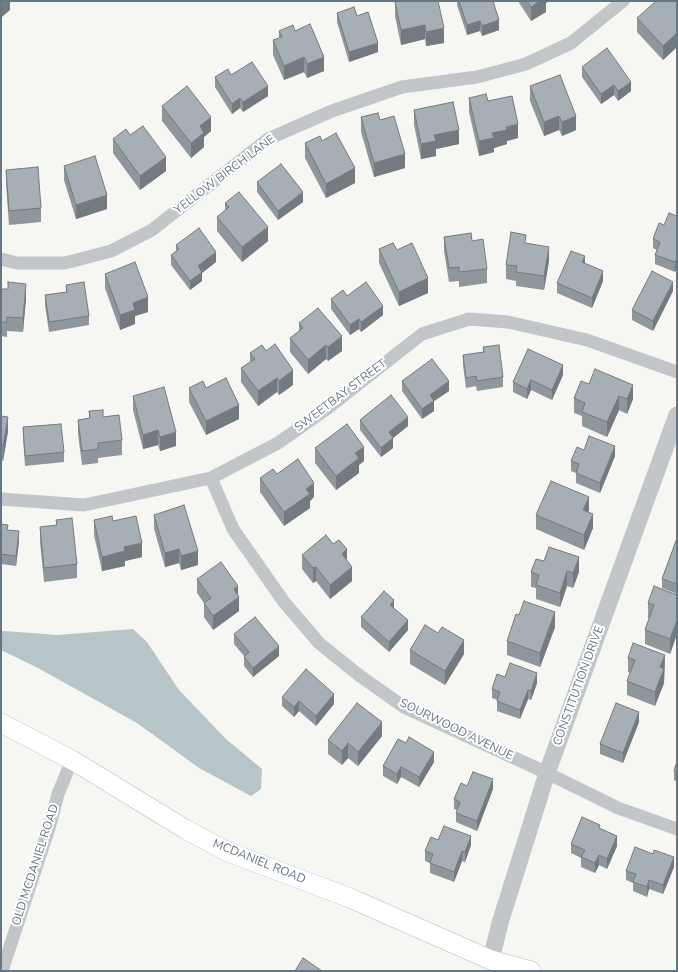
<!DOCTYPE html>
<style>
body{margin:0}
#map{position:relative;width:678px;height:972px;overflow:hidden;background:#f6f7f3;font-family:"Nunito Sans",sans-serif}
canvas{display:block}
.frame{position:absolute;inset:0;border:2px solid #657685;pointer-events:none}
</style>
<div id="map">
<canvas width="678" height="972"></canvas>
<div class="frame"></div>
</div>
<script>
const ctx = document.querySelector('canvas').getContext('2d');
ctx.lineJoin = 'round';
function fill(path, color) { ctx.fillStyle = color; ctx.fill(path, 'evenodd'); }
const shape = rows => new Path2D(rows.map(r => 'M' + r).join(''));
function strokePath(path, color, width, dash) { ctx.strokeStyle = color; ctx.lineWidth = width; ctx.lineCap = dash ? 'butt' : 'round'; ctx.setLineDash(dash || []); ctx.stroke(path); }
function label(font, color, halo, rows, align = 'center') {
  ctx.font = font + ' "Nunito Sans",sans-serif'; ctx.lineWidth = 4; ctx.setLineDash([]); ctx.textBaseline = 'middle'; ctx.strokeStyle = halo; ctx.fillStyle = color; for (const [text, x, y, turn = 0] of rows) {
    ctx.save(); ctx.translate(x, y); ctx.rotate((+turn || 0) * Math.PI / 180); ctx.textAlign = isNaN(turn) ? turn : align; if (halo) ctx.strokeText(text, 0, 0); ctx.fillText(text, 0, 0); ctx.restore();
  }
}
const water = shape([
 [133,629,147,642,179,690,226,739,262,769,261,789,251,796,199,768,137,723,38,668,1,650,1,631,4,631,58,635]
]);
const minor = shape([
 [1,259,17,263,65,263,111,251,152,230,268,139,332,111,402,87,477,77,526,64,571,43,623,1],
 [211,478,233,529,284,602,319,643,360,676,404,707,547,773,618,808,677,829],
 [1,499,84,505,211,478,278,443,328,408,422,334,469,319,508,322,587,340,677,372],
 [2,971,50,825,58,794,72,760]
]);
const tertiary = shape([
 [491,960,500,923,547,773,677,415]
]);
const secondary = shape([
 [1,723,72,760,185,829,228,852,350,898,491,960,531,971]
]);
const wall = shape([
 [400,1,444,43,426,46,425,39,401,45,395,16,395,2],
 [457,1,493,1,499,30,482,36,480,31,467,35,457,5],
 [518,1,549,1,546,3,546,12,531,21],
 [677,1,677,47,663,60,637,32,637,18],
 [337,13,357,16,378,52,349,62,337,22],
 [279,31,295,31,324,71,307,78,304,72,284,80,273,55,273,40,279,38],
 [582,67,631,91,618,101,614,95,601,104,582,77],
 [231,75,268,96,243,112,240,108,232,114,215,87,215,77],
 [530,86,576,130,562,136,559,130,544,136,530,101],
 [469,98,488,101,518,138,507,141,507,144,494,148,494,152,479,156,469,112],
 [162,106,211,131,204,137,204,147,191,158,162,121],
 [414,110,459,144,436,149,436,156,421,159,414,125],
 [361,117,380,120,405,168,374,177,361,132],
 [113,139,166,171,140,190,113,153],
 [322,141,355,183,326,198,305,158,305,143],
 [64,166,107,209,76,219,64,180],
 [6,170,41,208,41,222,9,225,6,184],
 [257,182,303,202,278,220,257,192],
 [225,203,268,241,242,262,217,231,217,217,225,211],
 [677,216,677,267,675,272,655,264,655,255,657,250,653,248,653,239,664,225],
 [444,237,472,241,487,269,487,283,459,287,459,281,449,282,444,251],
 [526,243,549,261,544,290,516,286,516,281,506,279,506,265],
 [176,245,216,262,202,273,202,281,190,290,171,265,171,255,176,252],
 [379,249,397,250,428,293,399,306,379,263],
 [105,274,148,312,135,316,135,324,120,330,105,288],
 [603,281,592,308,557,293,557,283],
 [66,285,89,316,89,325,49,332,45,305,45,295,66,292],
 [1,289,26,298,23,332,7,331,7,337,1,336],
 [673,291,653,331,632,320,632,310],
 [347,296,383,315,361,332,359,329,350,335,331,309,331,299],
 [299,323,342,351,328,361,326,359,308,374,290,352,290,338,299,331],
 [483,347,503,377,503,387,477,391,476,386,466,388,463,365,463,355,483,352],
 [266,351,293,385,279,395,277,392,258,406,241,382,241,368,250,362,250,353],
 [563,375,552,400,531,390,527,399,513,392,513,382],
 [402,381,449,391,434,401,434,411,422,419,402,391],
 [589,384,633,399,627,414,619,410,607,437,582,426,582,416,574,413,574,398],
 [189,388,239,419,206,435,189,402],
 [133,396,176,446,160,451,158,445,143,449,133,410],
 [89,411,103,417,122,440,122,455,98,458,98,463,82,465,78,434,78,420,89,418],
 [1,416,8,431,3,461,1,460],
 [360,420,408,426,393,438,393,448,381,457,360,430],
 [23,427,64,452,64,462,25,466,23,437],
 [315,448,364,461,359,465,359,473,336,490,315,463],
 [584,450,615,456,600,493,576,483,576,473,571,471,571,461],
 [277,474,314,497,310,501,310,508,284,526,260,492,260,478],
 [589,511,588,512,593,528,584,550,536,529,536,515],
 [154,515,198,565,181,570,179,563,165,567,154,529],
 [56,520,77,564,77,578,44,582,40,542,40,527,56,526],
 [94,520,113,521,142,557,125,561,125,566,102,571,94,535],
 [1,524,19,541,16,566,1,564],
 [677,538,677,594,662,588,662,579],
 [302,555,347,560,352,581,330,599,316,581,313,583,302,569],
 [536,559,579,572,573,588,567,586,560,607,536,599,536,588,531,587,531,572],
 [197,579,238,595,239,611,213,630,204,617,204,603,197,593],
 [677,595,677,634,670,654,645,644,645,630,649,618,648,618,648,603],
 [394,608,408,630,389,652,361,627,361,617],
 [519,615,555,627,540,667,507,655,507,641],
 [234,634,279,656,253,677,244,666,244,656,234,644],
 [410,650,464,654,445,685,410,664],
 [665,655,664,683,655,706,627,695,627,681,630,673,628,672,628,658],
 [505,677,537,683,531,700,528,699,520,719,497,711,497,700,492,698,492,689],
 [282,697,334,704,316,726,299,711,294,717,282,706],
 [639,722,623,763,600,754,600,744],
 [382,736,358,766,348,758,342,765,328,754,328,740],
 [677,761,677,782,674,780,674,771],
 [434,762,419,787,401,777,397,784,383,776,383,766],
 [467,786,493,789,477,831,456,822,456,813,457,810,454,809,454,799],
 [600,829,617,846,607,869,599,865,595,873,581,867,581,858,571,853,571,844],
 [438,840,471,845,465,862,462,861,454,882,430,873,430,863,425,861,425,851],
 [674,867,663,894,649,889,647,897,633,891,633,883,626,880,626,871]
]);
const shadedWall = shape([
 [4,1,10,1,10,10,2,17,2,27,1,27,1,3],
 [540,1,549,1,546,3,546,12,531,21,531,7],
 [499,20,499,30,482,36,482,26],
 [480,21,480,31,467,35,467,25],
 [425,25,425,39,401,45,401,30],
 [444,28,444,43,426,46,426,32],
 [677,33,677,47,663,60,663,46],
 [378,43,378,52,349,62,349,52],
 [304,57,304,72,284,80,284,66],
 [324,57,324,71,307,78,307,64],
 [631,82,631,91,618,101,618,91],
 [614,85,614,95,601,104,601,94],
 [268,86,268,96,243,112,243,102],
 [240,98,240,108,232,114,232,104],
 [559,116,559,130,544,136,544,122],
 [576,116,576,130,562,136,562,122],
 [211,117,211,131,204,137,204,147,191,158,191,143,200,126],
 [518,124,518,138,507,141,507,144,494,148,494,152,479,156,479,141,492,133,506,127],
 [459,130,459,144,436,149,436,156,421,159,421,144,434,135],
 [405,154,405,168,374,177,374,163],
 [166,157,166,171,140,190,140,176],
 [355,168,355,183,326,198,326,184],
 [303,192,303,202,278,220,278,211],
 [107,195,107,209,76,219,76,205],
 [268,227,268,241,242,262,242,247],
 [549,247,549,261,544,290,544,276],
 [216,252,216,262,202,273,202,281,190,290,190,281,198,266],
 [585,256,585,266,582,262],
 [677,258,677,267,675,272,675,262],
 [603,271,603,281,592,308,592,298],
 [428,278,428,293,399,306,399,292],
 [673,282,673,291,653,331,653,321],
 [26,284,26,298,23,332,23,318],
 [148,297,148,312,135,316,135,324,120,330,120,315,133,303],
 [383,306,383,315,361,332,361,322],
 [359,319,359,329,350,335,350,325],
 [342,336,342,351,328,361,328,347],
 [326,345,326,359,308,374,308,360],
 [563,365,563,375,552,400,552,390],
 [293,370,293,385,279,395,279,381],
 [277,378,277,392,258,406,258,391],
 [531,380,531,390,527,399,527,389],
 [449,381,449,391,434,401,434,411,422,419,422,409,430,395],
 [633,385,633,399,627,414,627,399],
 [619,396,619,410,607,437,607,422],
 [239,405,239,419,206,435,206,421],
 [8,417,8,431,3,461,3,446],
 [408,417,408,426,393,438,393,448,381,457,381,448,389,432],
 [158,430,158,445,143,449,143,435],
 [176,432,176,446,160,451,160,437],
 [615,446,615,456,600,493,600,483],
 [364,447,364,461,359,465,359,473,336,490,336,476,355,453],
 [314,483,314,497,310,501,310,508,284,526,284,512,306,489],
 [589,497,589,511,583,524,583,510],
 [593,514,593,528,584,550,584,535],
 [19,531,19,541,16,566,16,556],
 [142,543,142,557,125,561,125,566,102,571,102,557,124,547],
 [179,549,179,563,165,567,165,553],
 [347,549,347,564,342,554],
 [198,551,198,565,181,570,181,556],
 [579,557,579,572,573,588,573,573],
 [316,567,316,581,313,583,313,568],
 [352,567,352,581,330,599,330,585],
 [567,571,567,586,560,607,560,593],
 [238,586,238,598,239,597,239,611,213,630,213,616,234,589],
 [394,600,394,610,390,605],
 [555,612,555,627,540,667,540,653],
 [408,620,408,630,389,652,389,642],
 [677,620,677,634,670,654,670,639],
 [464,640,464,654,445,685,445,671],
 [279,646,279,656,253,677,253,668],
 [665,655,664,683,655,706,655,692,660,667],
 [537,673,537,683,531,700,531,691],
 [528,690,528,699,520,719,520,710],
 [334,694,334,704,316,726,316,716],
 [299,701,299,711,294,717,294,707],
 [639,712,639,722,623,763,623,753],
 [382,722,382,736,358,766,358,752],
 [348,743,348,758,342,765,342,751],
 [434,752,434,762,419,787,419,777],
 [401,767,401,777,397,784,397,774],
 [493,779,493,789,477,831,477,821],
 [471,836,471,845,465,862,465,852],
 [617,836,617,846,607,869,607,859],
 [462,851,462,861,454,882,454,872],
 [599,855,599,865,595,873,595,863],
 [674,857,674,867,663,894,663,885],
 [649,880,649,889,647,897,647,887]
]);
const building = shape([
 [400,1,438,1,444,28,426,32,425,25,401,30,395,2,400,1],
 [459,1,493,1,499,20,482,26,480,21,467,25,459,1],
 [527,1,540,1,531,7,527,1],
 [656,1,677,1,677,33,663,46,637,18,656,1],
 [354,7,357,16,368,12,378,43,349,52,337,13,354,7],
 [310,24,324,57,307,64,304,57,284,66,273,40,282,37,279,31,293,25,295,31,310,24],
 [607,48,631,82,618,91,614,85,601,94,582,67,607,48],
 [252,62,268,86,243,102,240,98,232,104,215,77,228,69,231,75,252,62],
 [560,75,576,116,562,122,559,116,544,122,530,86,560,75],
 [187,86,211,117,200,126,204,133,191,143,162,106,187,86],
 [486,94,488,101,512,96,518,124,506,127,507,130,492,133,494,138,479,141,469,98,486,94],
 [453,102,459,130,434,135,436,141,421,144,414,110,453,102],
 [378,113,380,120,394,116,405,154,374,163,361,117,378,113],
 [143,126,166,157,140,176,113,139,126,129,130,135,143,126],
 [336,133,355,168,326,184,305,143,320,136,322,141,336,133],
 [95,156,107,195,76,205,64,166,95,156],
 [281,164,303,192,278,211,257,182,281,164],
 [38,167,41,208,9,211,6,170,38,167],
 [239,192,268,227,242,247,217,217,229,207,225,203,239,192],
 [669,213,677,216,677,258,675,262,655,255,660,242,653,239,659,223,664,225,669,213],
 [199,228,216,252,198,266,202,272,190,281,171,255,179,249,176,245,199,228],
 [511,232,526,235,525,243,549,247,544,276,516,272,517,266,506,265,511,232],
 [471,233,472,241,483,239,487,269,459,272,459,267,449,268,444,237,471,233],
 [393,243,397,250,412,243,428,278,399,292,379,249,393,243],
 [571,251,585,256,582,262,603,271,592,298,557,283,571,251],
 [135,262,148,297,133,303,135,310,120,315,105,274,135,262],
 [652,271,673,282,653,321,632,310,652,271],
 [8,282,26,284,23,318,7,317,7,322,1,322,1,289,8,289,8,282],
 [84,282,89,316,49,322,45,295,67,292,66,285,84,282],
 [366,282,383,306,361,322,359,319,350,325,331,299,343,290,347,296,366,282],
 [318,308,342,336,328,347,326,345,308,360,290,338,303,328,299,323,318,308],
 [275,344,293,370,279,381,277,378,258,391,241,368,255,359,250,353,262,345,266,351,275,344],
 [499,345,503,377,477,381,476,376,466,378,463,355,484,352,483,347,499,345],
 [528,349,563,365,552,390,531,380,527,389,513,382,528,349],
 [432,359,449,381,430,395,434,401,422,409,402,381,432,359],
 [595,369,633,385,627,399,619,396,607,422,582,412,585,403,574,398,581,381,589,384,595,369],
 [226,378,239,405,206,421,189,388,203,381,206,388,226,378],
 [164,387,176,432,160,437,158,430,143,435,133,396,164,387],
 [391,395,408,417,389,432,393,438,381,448,360,420,391,395],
 [103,410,103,417,119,415,122,440,98,443,98,449,82,451,78,420,90,418,89,411,103,410],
 [1,416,8,417,3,446,1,446,1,416],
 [61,424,64,452,25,456,23,427,61,424],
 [347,424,364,447,355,453,359,458,336,476,315,448,347,424],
 [589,436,615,446,600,483,576,473,579,464,571,461,577,447,584,450,589,436],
 [298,459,314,483,306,489,310,494,284,512,260,478,273,469,277,474,298,459],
 [551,481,589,497,583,510,593,514,584,535,536,515,551,481],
 [184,505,198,551,181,556,179,549,165,553,154,515,184,505],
 [112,516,113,521,136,516,142,543,124,547,125,551,102,557,94,520,112,516],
 [72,518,77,564,44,568,40,527,57,525,56,520,72,518],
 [1,524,8,525,7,530,19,531,16,556,1,554,1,524],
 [326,535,333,544,339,540,347,549,342,554,352,567,330,585,316,567,313,568,302,555,326,535],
 [677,538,677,584,662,579,677,538],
 [549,547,579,557,573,573,567,571,560,593,536,585,539,575,531,572,536,559,544,561,549,547],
 [221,562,238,586,234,589,239,597,213,616,204,603,211,598,197,579,221,562],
 [654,586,677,595,677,620,670,639,645,630,654,605,648,603,654,586],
 [384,591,394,600,390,605,408,620,389,642,361,617,384,591],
 [524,601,555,612,540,653,507,641,516,614,519,615,524,601],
 [255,617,279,646,253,668,244,657,249,652,234,634,255,617],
 [425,625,438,633,442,627,464,640,445,671,410,650,425,625],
 [633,643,665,655,660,667,664,669,655,692,627,681,635,660,628,658,633,643],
 [510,663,537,673,531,691,528,690,520,710,497,701,500,692,492,689,497,674,505,677,510,663],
 [306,669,334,694,316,716,299,701,294,707,282,697,306,669],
 [357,703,382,722,358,752,348,743,342,751,328,740,357,703],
 [616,703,639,712,623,753,600,744,616,703],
 [409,737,434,752,419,777,401,767,397,774,383,766,398,739,406,743,409,737],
 [677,761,677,772,674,771,677,761],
 [473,772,493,779,477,821,456,813,460,802,454,799,461,783,467,786,473,772],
 [582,817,600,825,599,828,617,836,607,859,599,855,595,863,581,857,585,850,571,844,582,817],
 [444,826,471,836,465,852,462,851,454,872,430,863,433,854,425,851,431,837,438,840,444,826],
 [635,847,653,854,654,850,674,857,663,885,649,880,647,887,633,882,636,874,626,871,635,847],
 [303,958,322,971,295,971,303,958]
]);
const streetNames = [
 ["YELLOW BIRCH LANE",225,175,-37],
 ["SWEETBAY STREET",341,396,-37],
 ["CONSTITUTION DRIVE",579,686,-70],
 ["SOURWOOD AVENUE",456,730,26],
 ["MCDANIEL ROAD",259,862,22],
 ["OLD MCDANIEL ROAD",36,865,-72]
];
fill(water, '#b7c4c8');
strokePath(secondary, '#b4b9be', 20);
strokePath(minor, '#c2c6c9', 13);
strokePath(tertiary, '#c2c6c9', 17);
strokePath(secondary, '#fff', 19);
fill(wall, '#8f969c');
fill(shadedWall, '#747a7f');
fill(building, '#a6afb5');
strokePath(building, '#747a7f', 1);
label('12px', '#657685', '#fff', streetNames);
</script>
